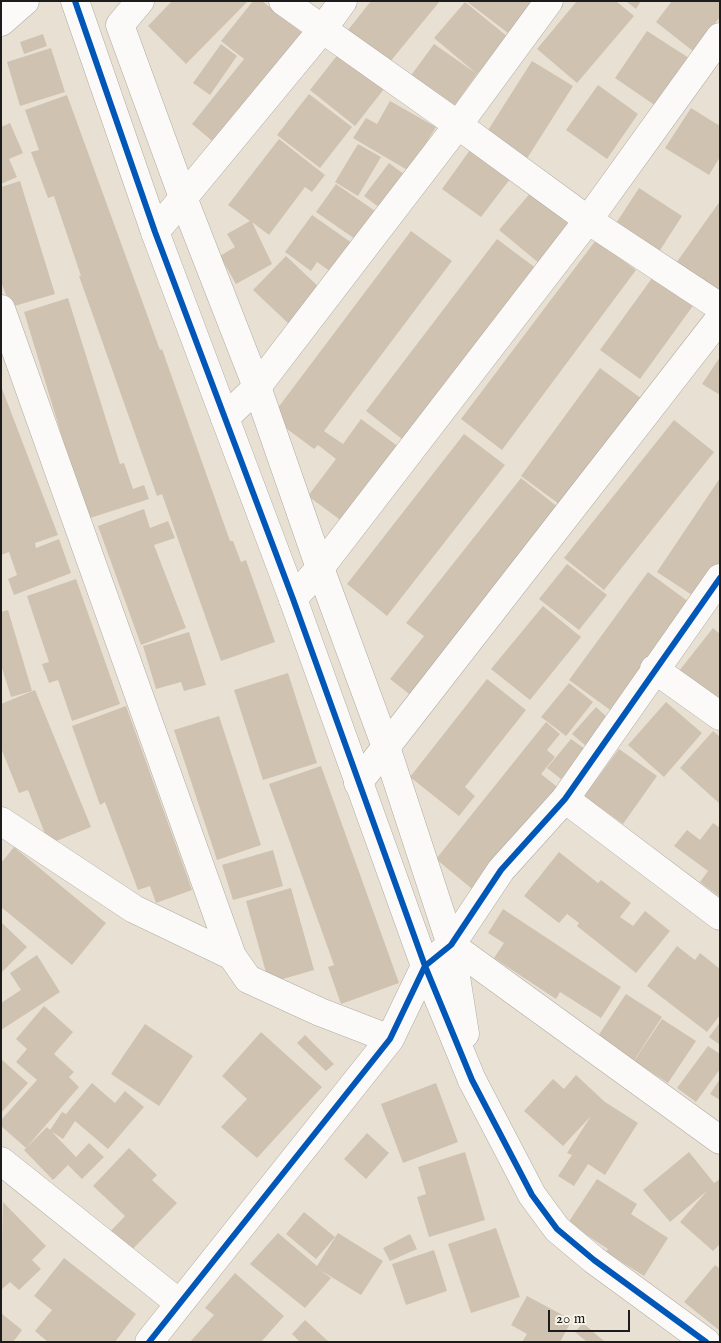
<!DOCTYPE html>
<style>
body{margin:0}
#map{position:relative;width:721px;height:1343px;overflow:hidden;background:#e8e1d3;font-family:"IM FELL English",serif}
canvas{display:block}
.frame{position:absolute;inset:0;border:2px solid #1c1c1c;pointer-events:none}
.scale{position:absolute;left:548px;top:1310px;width:82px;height:22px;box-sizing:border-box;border:2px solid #1c1c1c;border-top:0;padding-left:6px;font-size:15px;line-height:18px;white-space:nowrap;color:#1c1c1c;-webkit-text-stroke:4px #f7f3e8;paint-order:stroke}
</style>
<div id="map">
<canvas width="721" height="1343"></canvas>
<div class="frame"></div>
<div class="scale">20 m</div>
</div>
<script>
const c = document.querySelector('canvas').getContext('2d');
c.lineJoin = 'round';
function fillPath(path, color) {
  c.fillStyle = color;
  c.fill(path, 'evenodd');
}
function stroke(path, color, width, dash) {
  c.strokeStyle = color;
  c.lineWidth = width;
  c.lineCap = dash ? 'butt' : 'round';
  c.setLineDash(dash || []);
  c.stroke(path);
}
fillPath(new Path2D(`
 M172 1H248L186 64 148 26Z
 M253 1H262L305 35 217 145 192 124 244 59 221 41Z
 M371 1H440L385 68 344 35Z
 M466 1H532L508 33Z
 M577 1H616L634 16 577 83 537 49Z
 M626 1H641L636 9Z
 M672 1H720V17L693 51 656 22Z
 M465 2 508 37 477 74 434 38Z
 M647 31 689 58 656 106 615 78Z
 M43 34 47 46 24 54 20 42Z
 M221 44 237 56 210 95 193 83Z
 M434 44 477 74 447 116 404 85Z
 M51 48 65 92 20 106 7 62Z
 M339 53 384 89 355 126 310 90Z
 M532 61 573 86 526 160 485 135Z
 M598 85 638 114 607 159 566 130Z
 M309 94 352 127 320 168 277 135Z
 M67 95 160 350 162 349 230 541H233L241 562 246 560 275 642 221 661 162 494 157 496 79 276H81L54 196 48 198 31 152 39 150 25 110Z
 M390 101 436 127 409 171 353 138 366 118 377 124Z
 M691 108 720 126V157L709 175 665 148Z
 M10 123 23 153 9 159 17 177 1 184V127Z
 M279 139 325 175 312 192 305 187 269 235 252 222 272 264 236 284 220 256 235 247 227 234 250 221 228 205Z
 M358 144 381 157 358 196 335 182Z
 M470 150 510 179 481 217 442 189Z
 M389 163 405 175 380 208 364 196Z
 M20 181 55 294 11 307 1 282V187Z
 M336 184 378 213 358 241 316 212Z
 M639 188 682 216 655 258 611 231Z
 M532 191 573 224 540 264 499 230Z
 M720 201V292L674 266Z
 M312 215 352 243 331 272 317 262 311 271 285 252Z
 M411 231 452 261 324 431 343 444 361 419 403 450 347 525 308 496 336 459 318 445 314 449 271 417Z
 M497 239 537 269 407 443 366 411Z
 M596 240 636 270 502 450 461 419Z
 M286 256 322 290 289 324 253 290Z
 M655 274 695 303 640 379 600 350Z
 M68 298 120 464 124 463 133 489 144 485 149 499 87 519 24 312Z
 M720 357V395L702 384Z
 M600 368 642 399 563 507 521 476Z
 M1 386 58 535 35 543 36 548 59 539 71 573 14 595 8 579 17 575 9 552 1 555Z
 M674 420 714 452 604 590 564 558Z
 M464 434 505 465 387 616 347 584Z
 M521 478 563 511 417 700 390 679 424 636 406 623Z
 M720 478V566L698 599 657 572Z
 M144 509 150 528 168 521 175 538 154 545 186 628 141 645 98 526Z
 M567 564 607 595 579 630 539 599Z
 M648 572 693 605 613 712 569 680Z
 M76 579 120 704 72 721 58 680 49 683 42 664 49 662 27 596Z
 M543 606 581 637 530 700 491 669Z
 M8 610 32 691 11 697 1 665V612Z
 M713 628 720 634V702L679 671Z
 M189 632 206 685 184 691 181 682 156 689 143 646Z
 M288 673 317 763 263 780 234 690Z
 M487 679 526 710 465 787 475 796 459 816 410 777Z
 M569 683 593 702 566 736 541 717Z
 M35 690 91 827 49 844 28 790 19 793 1 748V704Z
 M666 702 702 733 664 777 628 745Z
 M126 706 192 890 156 903 150 886 138 890 105 802 100 805 72 726Z
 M596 707 609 719 586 746 572 734Z
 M219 716 261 845 217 860 174 730Z
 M546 722 560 734 547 750 555 757 541 774 561 790 477 893 436 859Z
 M713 731 720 737V804L680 768Z
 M571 739 585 749 561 779 547 768Z
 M619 749 657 776 623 824 584 796Z
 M321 766 399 983 341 1004 328 967 334 965 269 784Z
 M713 823 720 828V897L700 882 708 871 674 846 687 830 700 840Z
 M14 847 106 923 72 965 1 907V863Z
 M273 850 283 886 233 900 222 865Z
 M559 852 598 883 601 880 631 903 620 917 633 926 645 911 670 931 636 973 577 926 579 923 567 914 559 923 524 896Z
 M291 888 314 970 269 983 246 901Z
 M503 909 621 987 601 1018 560 992 556 999 494 958 504 943 488 933Z
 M1 922 27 947 1 973Z
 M677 946 695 960 700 953 720 969V1015L707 1032 647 986Z
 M37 955 60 992 1 1030V1003L21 990 10 973Z
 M626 994 662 1017 633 1062 596 1039Z
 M44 1006 73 1032 54 1054 74 1072 69 1077 79 1087 26 1148 1 1126V1120L37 1080 16 1062 27 1049 16 1039Z
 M662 1019 696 1041 668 1083 634 1061Z
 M720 1022V1045L709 1037Z
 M145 1024 193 1056 159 1106 111 1074Z
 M261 1032 322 1087 257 1158 221 1127 247 1099 222 1076Z
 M305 1035 334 1064 326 1071 297 1043Z
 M708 1046 720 1054V1069L696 1102 677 1088Z
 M1 1059 28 1083 1 1113Z
 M576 1075 605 1102 638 1123 605 1175 588 1164 574 1186 558 1176 572 1155 567 1153 591 1116 563 1146 524 1111 553 1079 564 1089Z
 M720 1079V1100L710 1094Z
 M92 1083 115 1103 125 1091 144 1107 108 1149 75 1121 63 1139 52 1132 76 1157 89 1143 104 1157 82 1179 68 1165 53 1180 24 1150 47 1127 50 1130 62 1112 66 1114Z
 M436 1083 458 1142 403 1163 381 1104Z
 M367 1133 389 1153 366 1179 344 1159Z
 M129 1148 157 1175 152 1180 177 1203 127 1255 106 1236 125 1216 93 1186Z
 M465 1152 485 1220 429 1237 417 1197 426 1194 418 1167Z
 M689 1152 714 1183 720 1179V1244L713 1251 680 1222 707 1191 670 1222 643 1190Z
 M597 1179 637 1204 631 1214 668 1238 644 1276 606 1252 608 1249 568 1223Z
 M3 1202 46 1246 32 1260 41 1269 19 1290 10 1282 1 1290Z
 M304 1212 335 1237 316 1259 286 1234Z
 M496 1228 520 1297 471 1313 448 1244Z
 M278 1233 317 1266 338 1233 383 1261 361 1295 320 1270 331 1278 305 1308 250 1264Z
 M410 1234 417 1249 390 1261 383 1248Z
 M434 1250 447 1291 406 1305 392 1264Z
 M64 1258 136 1314 115 1342H48L35 1331 52 1310 34 1296Z
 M715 1265 720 1269V1331L684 1302Z
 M235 1273 284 1316 261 1342H190L214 1315 205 1308Z
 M527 1296 572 1320 560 1342H522L527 1334 511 1325Z
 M1 1313 22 1330 13 1342 1 1341Z
 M305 1320 329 1342H300L292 1334Z
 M583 1323 605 1342H587L575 1332Z`), '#cfc2b1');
const minor = new Path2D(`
 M283 1 458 125 588 220 720 307
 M1 22 25 1
 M155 232 322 30 343 1
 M1 309 232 956
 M225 418 257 387 458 125 549 1
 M293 599 320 568 588 220 720 37
 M654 669 720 716
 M358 783 720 318
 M565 799 720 916
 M1 821 134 909 232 956 248 979 320 1012 390 1039
 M451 945 720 1140
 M472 1080 532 1195 557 1229 594 1260 706 1342
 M1 1161 179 1303
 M149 1342 390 1039 425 966 451 945 501 870 565 799 720 578`);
const tertiary = new Path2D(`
 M75 1 155 232 293 599 425 966 472 1080
 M140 1 120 25 184 200 257 387 320 568 386 747 451 945 465 1034`);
stroke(minor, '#afaba2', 29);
stroke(tertiary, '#afaba2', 29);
stroke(minor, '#fcfaf8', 28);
stroke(tertiary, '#fcfaf8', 28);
stroke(new Path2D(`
 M75 1 155 232 293 599 425 966 472 1080 532 1195 557 1229 594 1260 706 1342
 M149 1342 390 1039 425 966 451 945 501 870 565 799 720 578`), '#0057b8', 6);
</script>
